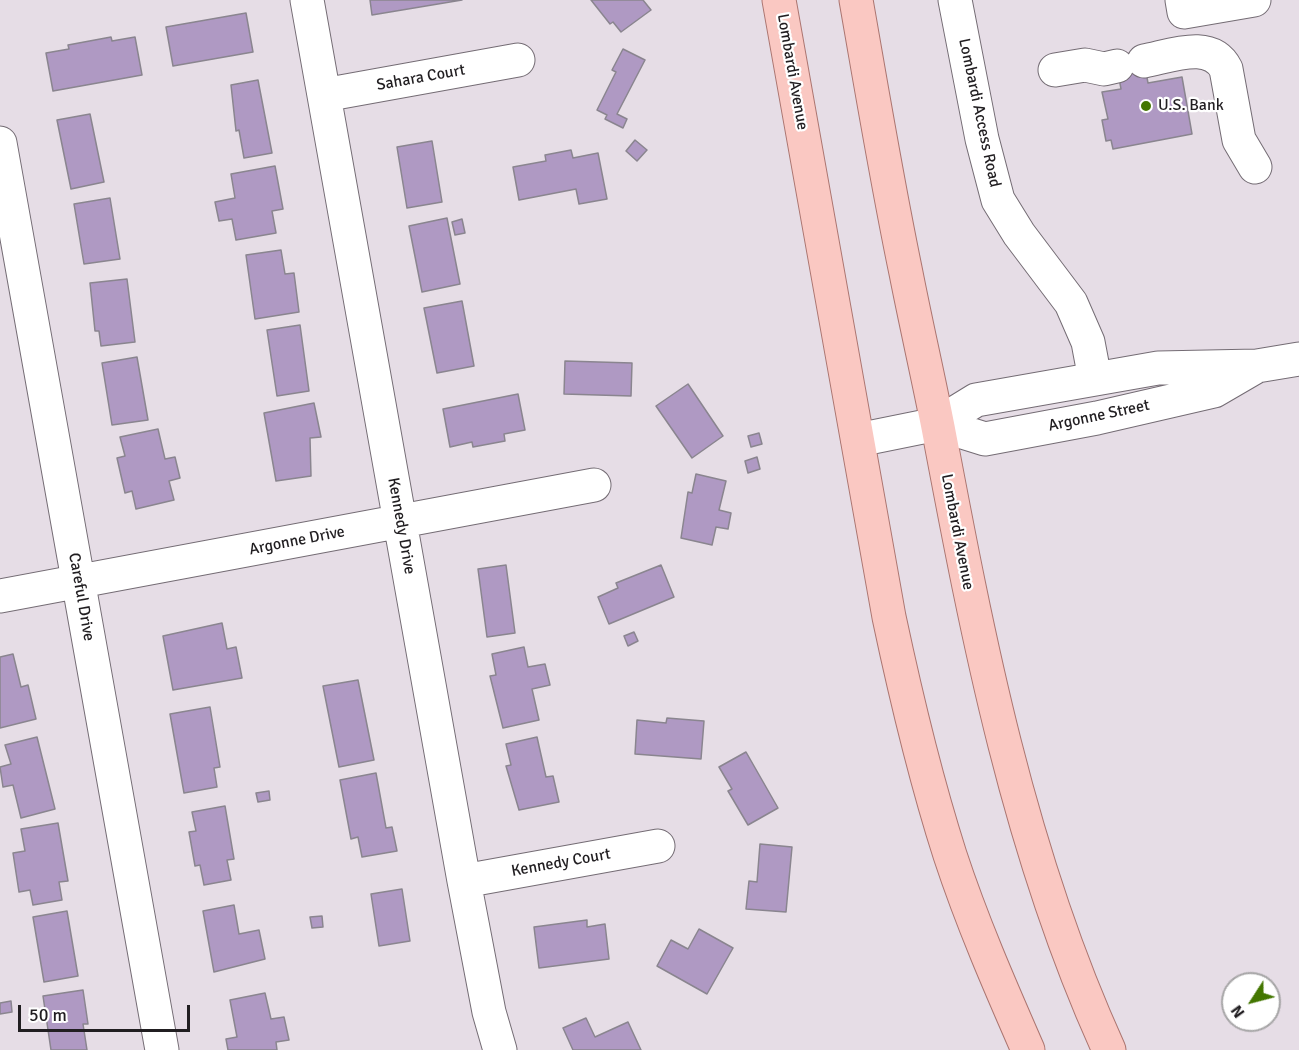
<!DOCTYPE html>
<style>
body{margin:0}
#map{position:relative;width:1299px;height:1050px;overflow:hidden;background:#e6dde6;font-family:Signika,sans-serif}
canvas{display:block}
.north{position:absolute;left:1221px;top:972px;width:60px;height:60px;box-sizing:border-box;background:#fff;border:2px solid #a6a5a6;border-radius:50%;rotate:234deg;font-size:16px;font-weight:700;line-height:24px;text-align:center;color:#211e21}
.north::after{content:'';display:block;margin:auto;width:21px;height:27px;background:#437600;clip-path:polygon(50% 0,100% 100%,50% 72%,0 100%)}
.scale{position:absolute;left:18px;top:1005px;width:172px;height:27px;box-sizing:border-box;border:3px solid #211e21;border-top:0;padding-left:8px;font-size:18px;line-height:21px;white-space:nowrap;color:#211e21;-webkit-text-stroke:4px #fff;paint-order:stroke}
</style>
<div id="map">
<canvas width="1299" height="1050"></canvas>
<div class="north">N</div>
<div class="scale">50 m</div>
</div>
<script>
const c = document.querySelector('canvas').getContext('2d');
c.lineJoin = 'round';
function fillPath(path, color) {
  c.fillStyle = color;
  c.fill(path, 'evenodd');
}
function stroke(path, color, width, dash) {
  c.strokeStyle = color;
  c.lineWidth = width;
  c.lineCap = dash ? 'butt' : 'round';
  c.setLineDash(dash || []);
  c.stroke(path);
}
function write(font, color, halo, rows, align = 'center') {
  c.font = font + ' Signika,sans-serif';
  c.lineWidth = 4.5;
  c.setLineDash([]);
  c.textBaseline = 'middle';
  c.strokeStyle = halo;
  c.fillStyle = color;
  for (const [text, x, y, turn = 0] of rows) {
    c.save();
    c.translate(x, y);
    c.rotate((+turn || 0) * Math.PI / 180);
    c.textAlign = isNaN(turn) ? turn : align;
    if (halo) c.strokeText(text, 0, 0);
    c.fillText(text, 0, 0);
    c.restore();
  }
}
const building = new Path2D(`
 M370 0H462L372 15Z
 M591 0H643L651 10 621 32 613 22 610 24Z
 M246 13 253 52 173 66 166 27Z
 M111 37 112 41 135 37 142 75 53 91 46 53 69 49 68 45Z
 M623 49 645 60 617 114 627 119 623 128 605 119 607 115 597 110 616 72 612 70Z
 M1142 51 1148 83 1182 77 1192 134 1113 149 1111 140 1106 141 1102 120 1108 119 1102 92 1121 89 1115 56Z
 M258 80 272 153 244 158 239 130 236 131 231 85Z
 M90 114 104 182 71 189 57 120Z
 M635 140 647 150 637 161 626 151Z
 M432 141 442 202 407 208 397 147Z
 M571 150 573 158 598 153 607 199 579 204 576 189 519 200 513 167 546 161 545 155Z
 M275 166 283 209 272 211 276 233 236 240 232 219 219 221 215 202 235 198 231 174Z
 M110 198 120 259 84 264 74 204Z
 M447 218 460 284 422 292 409 226Z
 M462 219 465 233 455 235 452 222Z
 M281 250 285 274 294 273 299 312 255 319 246 255Z
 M127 279 135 342 101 346 99 331H95L90 283Z
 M462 301 474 366 437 373 424 308Z
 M300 325 309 391 277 396 267 330Z
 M137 357 148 420 112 425 102 363Z
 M565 361 632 363 631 396 564 394Z
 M688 384 723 436 692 458 656 406Z
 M518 394 525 430 504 434 505 441 473 447 472 442 450 447 443 409Z
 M314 403 321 437 310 438 311 476 276 481 264 413Z
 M158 429 165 459 175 457 180 478 169 481 174 500 136 509 132 491 125 493 117 458 125 456 120 437Z
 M759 433 762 444 751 447 748 436Z
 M757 457 760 469 748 473 745 461Z
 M696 474 726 481 719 510 731 513 728 529 716 527 712 545 681 538 688 492 692 493Z
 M506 565 515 633 487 637 478 569Z
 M661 565 674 597 609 624 598 597 618 588 616 583Z
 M222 623 227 649 236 647 242 678 173 690 163 636Z
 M634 632 638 641 628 646 624 636Z
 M524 647 528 667 545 664 550 685 532 689 539 720 503 728 490 676 496 675 492 654Z
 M13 654 21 687 28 685 36 719 0 728V657Z
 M358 680 374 760 339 767 323 686Z
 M210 707 220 767 214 768 217 787 184 793 170 714Z
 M667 718 704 721 701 759 635 754 637 720 666 723Z
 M37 737 55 809 21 818 13 785 3 787 0 767 11 764 5 745Z
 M537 737 546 777 553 776 559 802 519 810 506 766 511 765 506 744Z
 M746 752 778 808 748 825 728 791 732 789 719 767Z
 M376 773 386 828 392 827 397 851 362 857 358 837 351 839 340 780Z
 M269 791 270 800 258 802 256 793Z
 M225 806 234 859 227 860 231 880 204 885 200 865 195 866 189 832 196 831 192 812Z
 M58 823 68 881 59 882 62 900 33 905 30 890 19 892 13 853 25 851 21 829Z
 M760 844 792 847 786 912 746 909 749 881 757 882Z
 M402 889 410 941 379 946 371 894Z
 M234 905 239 934 259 930 265 959 214 972 203 911Z
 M67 911 78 976 44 982 33 917Z
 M322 916 323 927 312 928 310 917Z
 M587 920V927L605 924 609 959 539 968 534 927Z
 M699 929 733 948 707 994 657 966 671 940 688 949Z
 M83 990 88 1024H83L87 1050H51L43 996Z
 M265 993 271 1019 284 1017 289 1040 276 1042 277 1050H228L226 1039 237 1037 230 1000Z
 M11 1001 12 1012 0 1014V1003Z
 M586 1018 595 1037 628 1022 641 1050H573L563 1028Z`);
fillPath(building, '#af99c3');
stroke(building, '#8a858f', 1.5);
const minor = new Path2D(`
 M307 0 464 881 489 1012 500 1050
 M955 0 982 139 998 200 1019 234 1071 303 1088 342 1095 379
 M1182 0 1184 12 1254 0
 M1144 61C1171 56 1211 39 1226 69L1239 140 1255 167
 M1055 70 1085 65 1104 69 1117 66
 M324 95 518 60
 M0 143 162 1050
 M937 424 985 439 1097 418 1214 391 1257 366
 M858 440 937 424 976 400 1158 368 1257 366 1299 359
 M0 596 594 485
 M464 881 658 846`);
const major = new Path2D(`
 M779 0 889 617C906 697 925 777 950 855 972 922 1000 986 1028 1050
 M856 0C872 91 887 182 906 273 916 324 928 376 938 427 978 639 1019 853 1109 1050`);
stroke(minor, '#746c74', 35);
stroke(major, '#ab7570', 35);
stroke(minor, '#fff', 33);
stroke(major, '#fac8c2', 33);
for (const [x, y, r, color] of [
 [1146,106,6,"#437600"]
]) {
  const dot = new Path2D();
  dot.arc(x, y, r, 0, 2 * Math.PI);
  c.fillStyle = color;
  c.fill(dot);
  stroke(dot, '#fff', 2);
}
write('16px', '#211e21', '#fff', [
 ["Lombardi Avenue",792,72,80],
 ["Sahara Court",421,78,-10],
 ["Lombardi Access Road",979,113,78],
 ["Argonne Street",1099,416,-12],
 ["Kennedy Drive",401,526,80],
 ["Lombardi Avenue",957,532,79],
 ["Argonne Drive",297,541,-11],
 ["Careful Drive",81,597,80],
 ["Kennedy Court",561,863,-10]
]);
write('16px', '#211e21', '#fff', [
 ["U.S. Bank",1158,106]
], 'left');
</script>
